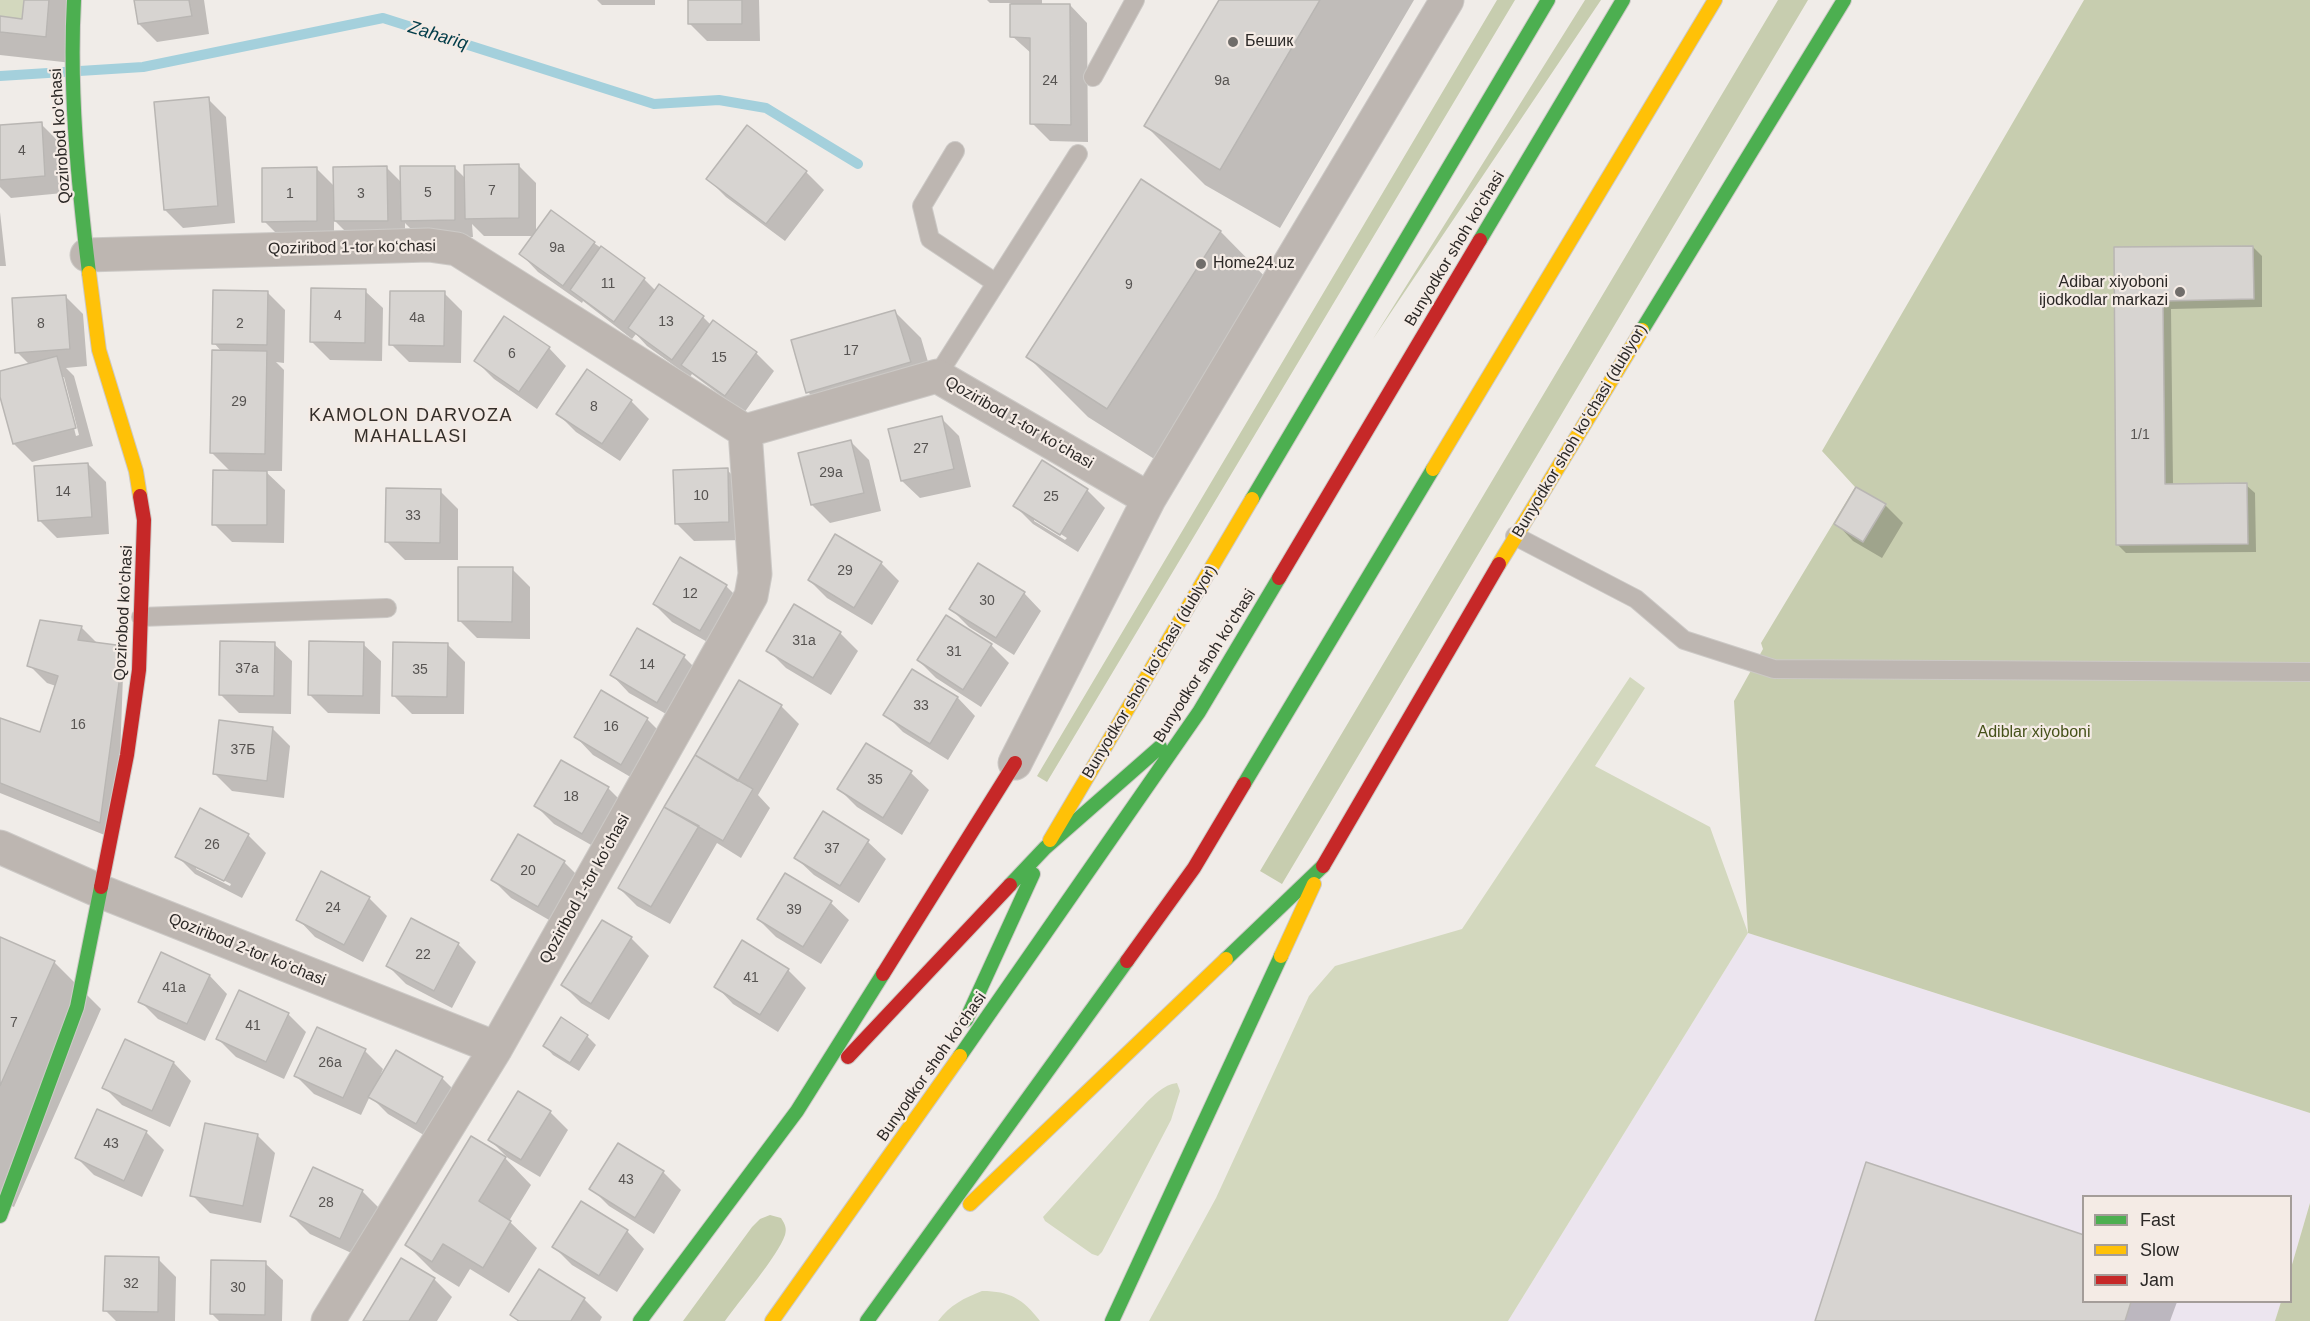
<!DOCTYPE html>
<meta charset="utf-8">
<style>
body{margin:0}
#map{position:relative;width:2310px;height:1321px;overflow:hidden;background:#f0ece8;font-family:Helvetica,sans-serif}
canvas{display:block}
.legend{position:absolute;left:2082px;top:1195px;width:210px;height:108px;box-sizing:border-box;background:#f4ebe5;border:2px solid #a49d99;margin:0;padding:8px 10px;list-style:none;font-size:18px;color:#2b2826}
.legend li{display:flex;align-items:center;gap:12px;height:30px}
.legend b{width:30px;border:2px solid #a49d99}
</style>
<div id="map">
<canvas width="2310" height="1321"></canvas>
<ul class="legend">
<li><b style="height:8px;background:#4caf50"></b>Fast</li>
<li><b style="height:8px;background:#ffc107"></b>Slow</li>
<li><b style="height:8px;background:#c62828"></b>Jam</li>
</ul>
</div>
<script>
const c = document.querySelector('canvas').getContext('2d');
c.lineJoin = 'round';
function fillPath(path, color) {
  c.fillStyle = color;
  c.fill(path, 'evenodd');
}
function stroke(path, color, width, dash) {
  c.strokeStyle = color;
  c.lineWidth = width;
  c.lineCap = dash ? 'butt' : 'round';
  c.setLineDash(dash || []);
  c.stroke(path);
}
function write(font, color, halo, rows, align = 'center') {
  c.font = font + ' Helvetica,sans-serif';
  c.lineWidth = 4.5;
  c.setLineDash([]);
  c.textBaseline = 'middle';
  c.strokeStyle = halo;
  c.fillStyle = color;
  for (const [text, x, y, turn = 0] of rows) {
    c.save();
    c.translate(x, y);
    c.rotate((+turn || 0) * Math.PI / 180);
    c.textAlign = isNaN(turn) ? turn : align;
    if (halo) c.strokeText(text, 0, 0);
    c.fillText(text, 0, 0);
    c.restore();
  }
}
fillPath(new Path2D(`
 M1748 933 2310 1113V1203L2291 1268 2290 1196H2084V1302H2281L2275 1321H1508Z`), '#ece5ef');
fillPath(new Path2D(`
 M0 0H49L46 37 0 32Z
 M1630 677 1645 688 1595 766 1710 827 1748 933 1508 1321H1149L1216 1198 1309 996 1335 966 1462 929Z
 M1177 1083 1180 1091 1171 1120 1102 1252 1098 1256 1092 1254 1045 1221 1043 1217 1145 1104C1154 1095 1163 1085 1177 1083Z
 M982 1291C1010 1291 1023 1299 1040 1321H938C950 1305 964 1298 982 1291Z`), '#d3d8be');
fillPath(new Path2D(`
 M1497 0H1515L1047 782 1037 776Z
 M1585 0H1601L1373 339Z
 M1778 0H1808L1282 884 1260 871Z
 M2084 0H2310V1113L1748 933 1734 701 1763 649 1761 643 1855 487 1822 451Z
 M2310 1203V1321H2275L2281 1302H2290L2291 1268Z
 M770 1215 781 1218C785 1224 787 1228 785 1235 778 1256 739 1301 725 1321H683L752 1227 760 1219Z`), '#c7cdaf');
fillPath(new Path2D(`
 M26 0H77L72 63 0 55V18L24 21Z
 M136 0H204L209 34 157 42 139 24Z
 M597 0H655V5H602Z
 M689 0H759L760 41H707L689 23Z
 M987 0H1042V6L1070 5 1087 23 1088 142 1050 141 1032 123V54L1012 36 1011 3H990Z
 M1220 0H1414L1280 228 1205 185 1146 126Z
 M208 99 226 117 235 223 183 228 165 210Z
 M41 124 59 142 63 193 11 198 0 187V127Z
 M747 127 806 172 824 190 785 241 726 197 708 179Z
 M518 165 536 183V232L594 243 644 279 656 291 703 317 711 325 756 353 774 371 744 413 692 374 690 377 647 346 636 334 632 339 583 301 582 303 538 272 521 254 534 236H484L472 224 473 237 420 238 405 223V238L353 239 334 220V239H282L264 221 316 168 335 187 387 168 402 183 454 167 466 179Z
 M1141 181 1221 232 1280 292 1167 467 1088 417 1028 357Z
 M0 212 6 266H0Z
 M2253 247 2262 256V307L2171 309 2173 485H2246L2255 493 2256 552 2126 553 2117 544 2115 248Z
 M365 291 383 308 382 361 330 360 312 342Z
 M267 292 285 310 284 363 276 362 284 370 282 471H265L285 490 284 543 232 542 214 524 231 472 212 453 222 352 214 343Z
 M444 293 462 311 461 363 409 362 391 344Z
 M65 296 83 314 87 366 66 368 74 376 93 446 32 462 14 444 0 391V372L30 365 17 352ZM61 377H64L79 435 76 436Z
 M895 312 921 338 936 389 834 419 808 392Z
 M549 348 566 366 537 409 494 379 476 361Z
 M631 401 649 419 620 461 576 432 558 414Z
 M941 418 959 436 971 487 920 498 902 481Z
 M851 442 869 460 881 511 830 523 812 505Z
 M88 464 106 482 109 534 57 538 39 520Z
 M727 470 745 487 746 540 694 541 676 523Z
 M1087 490 1105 508 1078 552 1033 524 1015 506ZM1034 517 1067 538 1065 540 1034 521Z
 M440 491 458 509V560H405L387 542Z
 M1885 505 1903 523 1882 558 1853 541 1836 523Z
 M881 563 899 581 872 625 827 598 809 580Z
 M512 569 530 587V639L477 638 459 620Z
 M726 586 744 604 718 648 672 622 654 604Z
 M1024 593 1041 611 1014 655 969 627 951 609Z
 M81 627 98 644 124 648 117 840 0 793V720L40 734 56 686 47 683 29 665Z
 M840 633 858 651 831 695 786 668 768 650Z
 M274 644 292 661 291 714 239 713 221 695Z
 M363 644 381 661 380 714 328 713 310 695Z
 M447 644 465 662 464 714H412L394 696Z
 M991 645 1009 663 981 707 936 678 918 660Z
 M684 657 701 674 675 719 629 693 612 675Z
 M912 671 958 698 975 716 948 760 903 732 885 714Z
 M781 706 799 724 758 795 770 808 741 858 717 843 670 924 637 906 619 888Z
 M647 719 665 737 639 782 593 755 576 737Z
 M272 728 290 746 284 798 232 791 214 773Z
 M866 745 911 773 929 790 902 835 857 807 839 789Z
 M608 788 626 806 600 850 554 824 536 806Z
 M824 813 868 842 886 859 859 903 814 875 796 858Z
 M248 835 266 853 242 898 195 874 177 856ZM196 866 231 884 230 886 196 869Z
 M564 862 582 880 556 924 511 898 493 880Z
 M369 898 387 916 363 962 315 937 298 919Z
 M831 903 849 920 821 964 776 937 758 919Z
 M412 920 458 944 476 962 452 1008 406 984 388 966Z
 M631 938 649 956 609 1020 581 1003 563 985Z
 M0 939 54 962 101 1009 14 1207 0 1201Z
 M162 954 210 976 227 994 205 1041 158 1019 140 1001Z
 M788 970 806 988 778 1032 733 1004 716 986Z
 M288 1014 306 1032 284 1079 236 1057 218 1039Z
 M562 1020 587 1036 596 1045 579 1071 553 1055 545 1046Z
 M365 1051 383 1069 380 1076 382 1077 442 1078 460 1096 434 1141 388 1114 370 1096 361 1115 314 1094 296 1076Z
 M174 1063 191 1081 170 1127 122 1105 104 1087Z
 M550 1112 568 1130 540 1177 508 1158 490 1140Z
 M146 1132 164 1150 142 1197 94 1175 76 1157Z
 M257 1135 275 1153 261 1223 210 1213 192 1195Z
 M505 1158 531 1185 509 1221 537 1248 509 1293 470 1269 459 1287 433 1271 407 1245Z
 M663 1172 681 1190 654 1234 609 1206 591 1188Z
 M362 1191 380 1209 358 1256 310 1234 292 1216Z
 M627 1231 644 1249 617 1292 572 1265 554 1247Z
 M158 1259 176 1277 175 1321H116L105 1310Z
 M265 1263 283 1280 282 1321H219L212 1314Z
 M434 1279 452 1297 437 1321H365Z
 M584 1299 602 1317 600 1321H518L512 1315Z
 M2084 1302H2177L2170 1321H1816Z`), '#0003');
stroke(new Path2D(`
 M0 76 143 67 383 18 654 104 719 100 766 108 858 164`), '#a4d0dc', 10);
const building = new Path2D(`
 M24 0H49L46 37 0 32V16L22 19Z
 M134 0H189L192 16 138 24Z
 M688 0H742V24H688Z
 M1219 0H1320L1220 170 1144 126Z
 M1010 4H1070L1071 125 1030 124V38L1010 37Z
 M209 97 218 206 164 210 154 102Z
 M42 122 45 176 0 180V125Z
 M747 125 807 171 766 224 706 179Z
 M519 164V218L465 219 464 165Z
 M387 166 388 221H334L333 167Z
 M400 166H455V220L401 221Z
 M317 167V221L262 222V168Z
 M1141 179 1221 231 1107 409 1026 357Z
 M551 210 595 242 563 286 519 254Z
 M601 246 645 278 614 322 570 290Z
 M2253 246 2254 299 2163 301 2165 484 2247 483 2248 544 2116 545 2114 247Z
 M659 284 704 316 672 360 628 328Z
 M311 288 366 289 365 343 310 342Z
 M213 290 268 291 267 345 212 344Z
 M390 291H445L444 346 389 345Z
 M66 295 70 349 15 353 12 298Z
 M895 310 911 362 806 393 791 340Z
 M504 316 550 347 519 392 474 361Z
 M713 320 757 352 725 396 681 365Z
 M212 350 267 351 265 454 210 453Z
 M57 356 76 428 13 444 0 397V371Z
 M587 369 632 400 602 444 556 414Z
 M942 416 954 469 901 481 888 429Z
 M851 440 864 493 811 505 798 453Z
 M1042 460 1088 489 1060 535 1013 506Z
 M88 463 92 517 38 521 34 466Z
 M728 468 729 522 675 524 673 470Z
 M213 470 267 471V525H212Z
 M1856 487 1886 504 1863 542 1834 524Z
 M386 488 441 489 440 543 385 542Z
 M835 534 882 562 854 608 808 580Z
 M680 557 727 585 700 631 653 604Z
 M978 563 1025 592 996 638 949 609Z
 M458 567H513L512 622 458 621Z
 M794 604 841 632 813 678 766 651Z
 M946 615 992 644 963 690 917 660Z
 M40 620 82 626 78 640 124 646 100 823 0 783V718L40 732 58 676 27 666Z
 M637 628 685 655 657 703 610 675Z
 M220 641 275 642 274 696 219 695Z
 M309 641 364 642 363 696 308 695Z
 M393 642 448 643 447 697 392 696Z
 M912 669 958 697 930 744 883 715Z
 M739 680 782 705 738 781 695 755Z
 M601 690 648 718 621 765 574 737Z
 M219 720 273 727 267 781 213 774Z
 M866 743 912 771 883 818 837 789Z
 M695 755 753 789 723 841 664 807Z
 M561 760 609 787 582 834 534 806Z
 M664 807 699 826 651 907 618 888Z
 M200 808 249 834 224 881 175 857Z
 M823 811 869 840 840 886 794 858Z
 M518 834 565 861 538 907 491 880Z
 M321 871 370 897 344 945 296 920Z
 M785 873 832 901 803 947 757 919Z
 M411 918 459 943 434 991 386 966Z
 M602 920 632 937 591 1004 561 985Z
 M0 937 55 961 0 1086Z
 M742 940 789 969 760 1015 714 987Z
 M161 952 210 975 187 1024 138 1002Z
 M239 990 289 1013 266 1062 216 1039Z
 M561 1017 588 1035 570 1063 543 1046Z
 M317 1027 366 1049 343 1098 294 1076Z
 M125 1039 174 1062 152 1111 102 1088Z
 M396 1050 443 1077 416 1124 368 1097Z
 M518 1091 551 1111 521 1160 488 1140Z
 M97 1109 147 1131 124 1181 75 1158Z
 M205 1123 258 1134 243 1206 190 1196Z
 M471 1136 506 1157 479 1201 511 1221 483 1268 443 1244 432 1262 405 1245Z
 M618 1143 664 1171 635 1218 589 1189Z
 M1866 1162 2084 1235V1302H2131L2125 1321H1815Z
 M313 1167 363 1190 340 1239 290 1216Z
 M581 1201 628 1230 599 1276 552 1247Z
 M105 1256 159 1257 158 1312 103 1311Z
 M401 1258 435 1278 409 1321H363Z
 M211 1260 266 1261 265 1315 210 1314Z
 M539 1269 585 1298 571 1321H519L510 1315Z`);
fillPath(building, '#d7d4d1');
stroke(building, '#b9b6b3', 1.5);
const lane = new Path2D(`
 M1093 77 1135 0
 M955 151 922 206 930 239 996 283
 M937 376 1078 154
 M1515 536 1636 599 1684 640 1774 669 2310 672
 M141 617 387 608`);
const street = new Path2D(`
 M87 255 429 245 457 249 745 431 937 376 1149 499
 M1015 763 1149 499 1447 0
 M0 847 102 892 496 1048
 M328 1321 496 1048 751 596 755 574 745 431`);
const fast = new Path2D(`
 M74 0C69 90 78 183 89 273
 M1480 240 1623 0
 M1642 330 1844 0
 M1252 499 1548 0
 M1244 784 1433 469
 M1010 885 1045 848 1160 747
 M1226 959 1323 866
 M966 1020 1033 874
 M960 1056 1199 712 1279 578
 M0 1216 77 1007 101 887
 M640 1321 797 1111 883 974
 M867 1321 1127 961
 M1112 1321 1281 956`);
const slow = new Path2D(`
 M89 273 99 350 136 471 140 496
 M1433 469 1715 0
 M1499 564 1642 330
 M1050 840 1252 499
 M1281 956 1314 884
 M970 1204 1226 959
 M772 1321 960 1056`);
const jam = new Path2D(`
 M1279 578 1480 240
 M1323 866 1499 564
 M101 887 127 755 139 670 144 520 140 496
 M1127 961 1194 868 1244 784
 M883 974 1015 763
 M848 1057 1010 885`);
stroke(lane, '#ccc9c6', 20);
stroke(street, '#ccc9c6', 35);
stroke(fast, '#ccc9c6', 16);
stroke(slow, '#ccc9c6', 16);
stroke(jam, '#ccc9c6', 16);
stroke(lane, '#bdb6b1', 18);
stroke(street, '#bdb6b1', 33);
stroke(fast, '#4caf50', 14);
stroke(slow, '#ffc107', 14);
stroke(jam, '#c62828', 14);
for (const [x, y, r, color] of [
 [1233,42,6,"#706d6a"],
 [1201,264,6,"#706d6a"],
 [2180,292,6,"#706d6a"]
]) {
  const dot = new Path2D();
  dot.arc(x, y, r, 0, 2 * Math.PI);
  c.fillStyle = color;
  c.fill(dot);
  stroke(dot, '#f4ebe5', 2);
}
write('14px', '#575452', null, [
 ["24",1050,81],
 ["9a",1222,81],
 ["4",22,151],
 ["7",492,191],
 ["5",428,193],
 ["1",290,194],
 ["3",361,194],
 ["9a",557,248],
 ["11",608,284],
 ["9",1129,285],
 ["4",338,316],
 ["4a",417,318],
 ["13",666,322],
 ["8",41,324],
 ["2",240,324],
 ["17",851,351],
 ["6",512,354],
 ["15",719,358],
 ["29",239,402],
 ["8",594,407],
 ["1/1",2140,435],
 ["27",921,449],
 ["29а",831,473],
 ["14",63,492],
 ["10",701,496],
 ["25",1051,497],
 ["33",413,516],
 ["29",845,571],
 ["12",690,594],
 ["30",987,601],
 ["31а",804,641],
 ["31",954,652],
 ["14",647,665],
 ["37а",247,669],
 ["35",420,670],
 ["33",921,706],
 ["16",78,725],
 ["16",611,727],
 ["37Б",243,750],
 ["35",875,780],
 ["18",571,797],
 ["26",212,845],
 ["37",832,849],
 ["20",528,871],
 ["24",333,908],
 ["39",794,910],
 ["22",423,955],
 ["41",751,978],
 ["41а",174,988],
 ["7",14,1023],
 ["41",253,1026],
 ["26а",330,1063],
 ["43",111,1144],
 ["43",626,1180],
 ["28",326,1203],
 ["32",131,1284],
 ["30",238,1288]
]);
write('16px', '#2b2826', '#f4ebe5', [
 ["Бешик",1245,42],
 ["Home24.uz",1213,264],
 ["Adibar xiyoboni",2168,283,"right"],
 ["ijodkodlar markazi",2168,301,"right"]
], 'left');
write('16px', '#2b2826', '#f4ebe5', [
 ["Qozirobod ko'chasi",61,136,-94],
 ["Qoziribod 1-tor ko‘chasi",352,248,-1],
 ["Bunyodkor shoh ko'chasi",1455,249,-59],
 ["Qoziribod 1-tor ko‘chasi",1019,423,30],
 ["Bunyodkor shoh koʻchasi (dublyor)",1580,431,-59],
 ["Qozirobod ko'chasi",124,613,-87],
 ["Bunyodkor shoh ko'chasi",1205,666,-58],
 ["Bunyodkor shoh koʻchasi (dublyor)",1150,672,-59],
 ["Qoziribod 1-tor ko‘chasi",585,889,-61],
 ["Qoziribod 2-tor ko‘chasi",247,950,22],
 ["Bunyodkor shoh ko'chasi",932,1067,-55]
]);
write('16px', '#455119', '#f4ebe5', [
 ["Adiblar xiyoboni",2034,733]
]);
write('italic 18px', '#003c49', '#f4ebe5', [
 ["Zahariq",438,36,17]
]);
c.letterSpacing = '1.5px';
write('18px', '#342e29', '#f4ebe5', [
 ["KAMOLON DARVOZA",411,416],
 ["MAHALLASI",411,437]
]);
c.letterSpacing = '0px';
</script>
